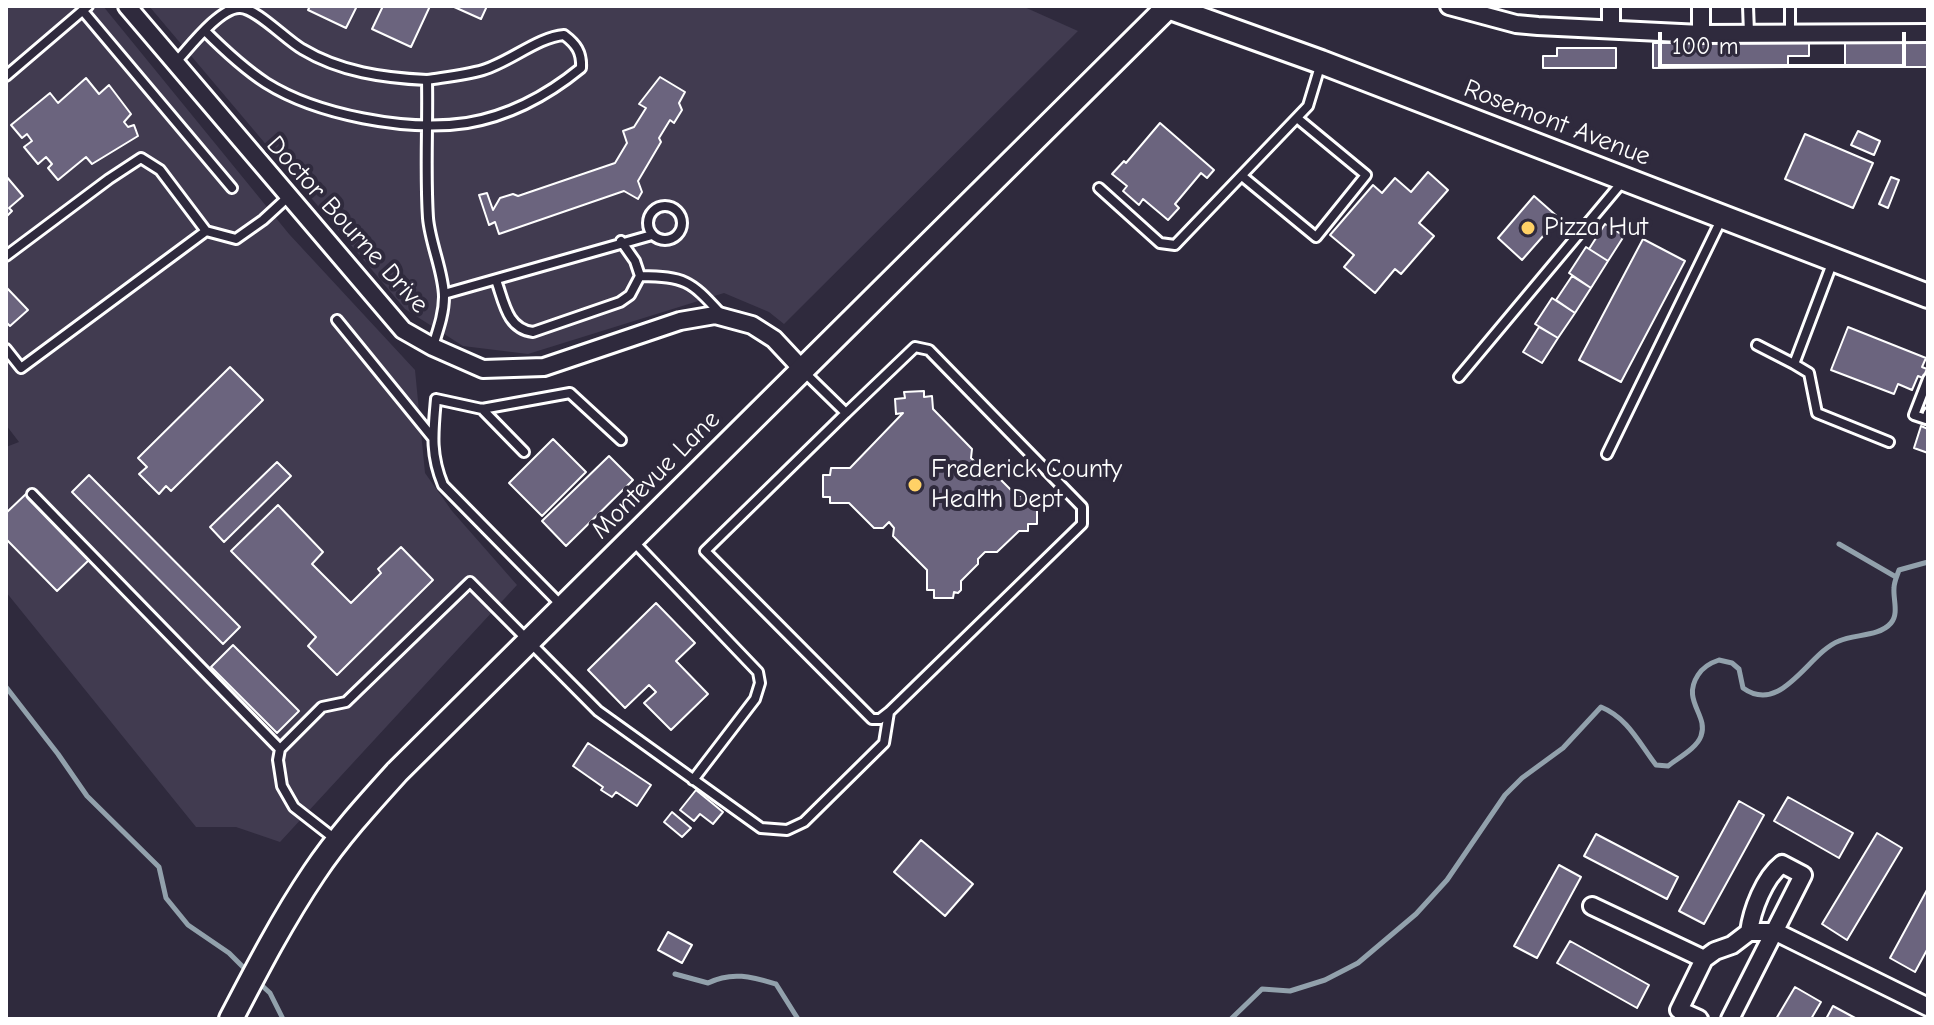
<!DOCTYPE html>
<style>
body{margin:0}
#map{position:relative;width:1934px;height:1025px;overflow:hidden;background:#2f2a3d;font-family:"Comic Neue",sans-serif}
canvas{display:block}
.frame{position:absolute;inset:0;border:8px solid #fff;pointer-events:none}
.scale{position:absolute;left:1658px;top:32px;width:248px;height:36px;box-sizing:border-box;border:4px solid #fff;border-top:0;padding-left:10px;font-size:24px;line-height:28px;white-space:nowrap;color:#fff;-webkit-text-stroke:6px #2f2a3d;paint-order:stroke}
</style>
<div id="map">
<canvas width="1934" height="1025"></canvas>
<div class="frame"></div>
<div class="scale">100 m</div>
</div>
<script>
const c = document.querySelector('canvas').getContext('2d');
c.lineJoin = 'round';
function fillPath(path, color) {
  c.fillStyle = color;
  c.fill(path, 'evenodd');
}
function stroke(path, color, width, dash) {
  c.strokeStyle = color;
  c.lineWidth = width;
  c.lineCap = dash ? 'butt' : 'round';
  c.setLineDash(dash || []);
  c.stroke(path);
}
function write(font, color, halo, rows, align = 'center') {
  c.font = font + ' "Comic Neue",sans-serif';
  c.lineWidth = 8;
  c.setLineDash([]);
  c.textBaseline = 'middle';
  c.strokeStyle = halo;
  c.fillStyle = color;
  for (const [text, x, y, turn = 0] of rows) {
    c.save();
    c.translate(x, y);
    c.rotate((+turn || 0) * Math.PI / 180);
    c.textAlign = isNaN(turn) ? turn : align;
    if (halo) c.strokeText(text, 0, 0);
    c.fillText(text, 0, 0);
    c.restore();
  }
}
fillPath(new Path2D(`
 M6 6H103L289 234 415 370 425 473 452 511 517 585 280 842 236 827H196L6 592V447L19 442 6 425Z
 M149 6H1022L1078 31 784 324 769 312 724 293 528 354 463 346 405 309Z`), '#413b50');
stroke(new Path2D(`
 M1839 544 1896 577
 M6 687 58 754 87 796 159 867 166 898 188 925 229 953 250 974
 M675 974 708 983C732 971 752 977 776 984L798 1019
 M257 981 270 993 283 1019
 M1231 1019 1262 989 1290 991 1325 980 1358 963 1416 914 1447 880 1505 795 1522 778 1563 748 1601 707C1628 718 1639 743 1656 765L1668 766C1678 758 1697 748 1701 736 1709 715 1681 701 1698 675 1703 667 1710 663 1719 660L1732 663 1739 669 1743 688C1782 716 1808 653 1839 641 1854 634 1879 637 1891 623 1899 614 1893 599 1894 588 1894 582 1897 576 1899 570L1928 562`), '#92a1ac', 5);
const building = new Path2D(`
 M310 6H352L356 8 346 28 308 10Z
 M383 6H430L411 47 372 29Z
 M452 6H487L481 19Z
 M1845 41H1928V67H1845Z
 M1809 42V56H1788V67L1653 68V43Z
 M1557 48H1616V68H1543V56H1557Z
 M660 77 685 92 679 103 682 110 674 123 670 120 659 138 661 142 638 181 642 192 638 199 624 191 499 234 495 222 489 225 479 195 487 193 493 210 500 198 513 194 518 196 615 163 627 143 623 131 634 127 646 108 639 104Z
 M86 78 99 94 109 85 131 114 124 122 128 127 134 125 138 136 92 164 86 157 58 180 48 168 52 164 46 157 38 164 24 147 32 141 27 134 22 138 11 125 50 93 58 103Z
 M1160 123 1214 170 1207 178 1201 173 1175 204 1179 208 1168 220 1143 199 1139 205 1123 191 1127 186 1112 174 1124 161 1126 163Z
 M1858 131 1880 141 1874 155 1851 145Z
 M1805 134 1873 163 1853 208 1785 179Z
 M1428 172 1448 190 1419 223 1434 236 1401 274 1395 269 1375 293 1344 267 1354 255 1330 235 1373 185 1382 193 1395 178 1411 192Z
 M6 176 23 196 9 208 12 211 6 217Z
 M1891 177 1899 180 1888 208 1879 204Z
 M1534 196 1559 218 1522 260 1498 238Z
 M1605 224 1624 236 1608 261 1589 249Z
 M1643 239 1685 261 1621 382 1579 360Z
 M1586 247 1608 261 1591 288 1569 273Z
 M1572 276 1591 288 1575 313 1556 300Z
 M6 287 28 310 10 326 6 322Z
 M1552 298 1575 313 1558 338 1535 324Z
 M1539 327 1558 338 1542 363 1523 352Z
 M1848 327 1926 358 1922 367 1927 369 1923 378 1918 376 1912 390 1898 384 1894 394 1831 370Z
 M230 367 263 400 171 491 166 486 159 494 139 474 147 467 138 458Z
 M924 391V397L932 396 933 409 972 449 971 458 982 469H990L1017 496H1028V500H1037V524H1028V531H1019L997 552H985L978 559V564L961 581V590L958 593 954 592 953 598H934V590H927V570L893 536 894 528 889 522 883 528H874L849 503H830V497H823V475H830L831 468H850L903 413 896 414 895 399 905 398 904 392Z
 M1921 426 1928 429V453L1914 448Z
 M553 439 586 472 542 516 509 483Z
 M609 456 633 480 566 546 542 521Z
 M277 462 291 476 224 542 210 527Z
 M89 475 240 627 223 644 72 492Z
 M27 493 91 558 57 591 6 539V513Z
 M278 505 323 552 312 564 351 603 381 573 378 569 401 547 433 580 337 675 308 646 316 637 231 551Z
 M656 603 695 643 676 661 708 694 671 730 644 703 656 692 649 685 625 708 588 670Z
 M233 645 299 711 277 733 211 667Z
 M588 743 651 785 637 806 616 792 612 797 601 790 603 787 573 766Z
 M696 790 723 812 713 824 700 814 694 821 680 810Z
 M1788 797 1853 833 1839 858 1774 821Z
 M1739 801 1764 815 1704 924 1679 911Z
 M672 812 691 828 682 837 664 822Z
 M1877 833 1902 848 1847 940 1822 924Z
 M1596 834 1678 877 1667 899 1584 856Z
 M921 840 973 884 945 916 894 872Z
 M1559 865 1581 877 1537 958 1514 946Z
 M1928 888V948L1915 972 1890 958Z
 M668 932 692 945 682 963 658 950Z
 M1570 941 1649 985 1637 1008 1557 963Z
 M1795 987 1821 1002 1811 1019H1776Z
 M1833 1006 1857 1019H1826Z`);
fillPath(building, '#6b647e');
stroke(building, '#fff', 2);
const lane = new Path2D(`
 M1748 6 1749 33
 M1790 6V34
 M83 11 232 188
 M205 31C224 50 243 68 266 83 317 115 407 132 467 123 509 116 548 95 581 68 582 52 576 44 564 35 538 37 510 62 483 70 466 75 446 77 427 80 428 125 425 172 428 218 430 243 444 273 444 297 444 314 438 330 433 346
 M175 63C189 48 220 7 240 8 256 8 286 40 302 49 340 72 384 78 427 80
 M6 76 88 6
 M1242 176 1316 237 1366 175 1297 118
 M1099 188 1160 243 1175 245 1308 106 1321 63
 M648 223a17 17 0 1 1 34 0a17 17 0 1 1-34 0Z
 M6 256 109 179 141 158 160 170 206 231 236 239 263 220 288 197
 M1833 261 1794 364 1809 373 1817 413 1889 442
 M640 276C685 277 690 280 720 313
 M496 280C504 302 507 329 533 332L620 302 630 295 640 276 635 261 621 241
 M444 294 652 235
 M337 320 433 438
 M1757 345 1794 364
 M6 349 21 368 206 231
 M1459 377 1623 181
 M1928 379 1914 415 1926 419 1928 413
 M482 409 524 452
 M846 413 705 551 872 719H880L889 712
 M1607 454 1722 218
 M32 494 280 749
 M632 540 758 672 760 683 755 699 693 780
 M562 606 443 485C430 454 433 432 436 399L482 409 570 393 621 440
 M335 839 294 807 282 786 278 760 280 749 322 707 346 702 470 582 598 711 761 828 787 830 804 822 884 743 889 712 1082 524V507L929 350 915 347 846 413 802 370`);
const street = new Path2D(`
 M127 6 403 330 433 347 483 369 544 367 680 321 715 315 752 325 774 339 802 369
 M1449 6 1516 24 1538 26 1701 34 1928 33
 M1611 6V29
 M1701 34V6
 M1592 906 1704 959
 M1749 932H1776L1928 1007
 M1699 1019 1679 1010 1704 959 1715 951 1732 945 1749 932C1752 910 1764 878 1782 864L1803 875 1730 1019`);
const secondary = new Path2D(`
 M1165 6 1321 62 1928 296
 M231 1019C257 969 283 919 314 873 338 837 368 804 397 772L1168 7`);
stroke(lane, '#fff', 14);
stroke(street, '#fff', 22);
stroke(secondary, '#fff', 28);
stroke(lane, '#2f2a3d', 8);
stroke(street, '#2f2a3d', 16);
stroke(secondary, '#2f2a3d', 22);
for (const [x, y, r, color] of [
 [1528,228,8,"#ffd166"],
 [915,485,8,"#ffd166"]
]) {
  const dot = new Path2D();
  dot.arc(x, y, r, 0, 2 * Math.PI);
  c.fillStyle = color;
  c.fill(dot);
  stroke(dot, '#2f2a3d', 3);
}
write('26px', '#fff', '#2f2a3d', [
 ["Rosemont Avenue",1557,123,21],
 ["Doctor Bourne Drive",347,225,48],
 ["Montevue Lane",656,475,-45]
]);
write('26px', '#fff', '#2f2a3d', [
 ["Pizza Hut",1544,228],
 ["Frederick County",931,470],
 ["Health Dept",931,500]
], 'left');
</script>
